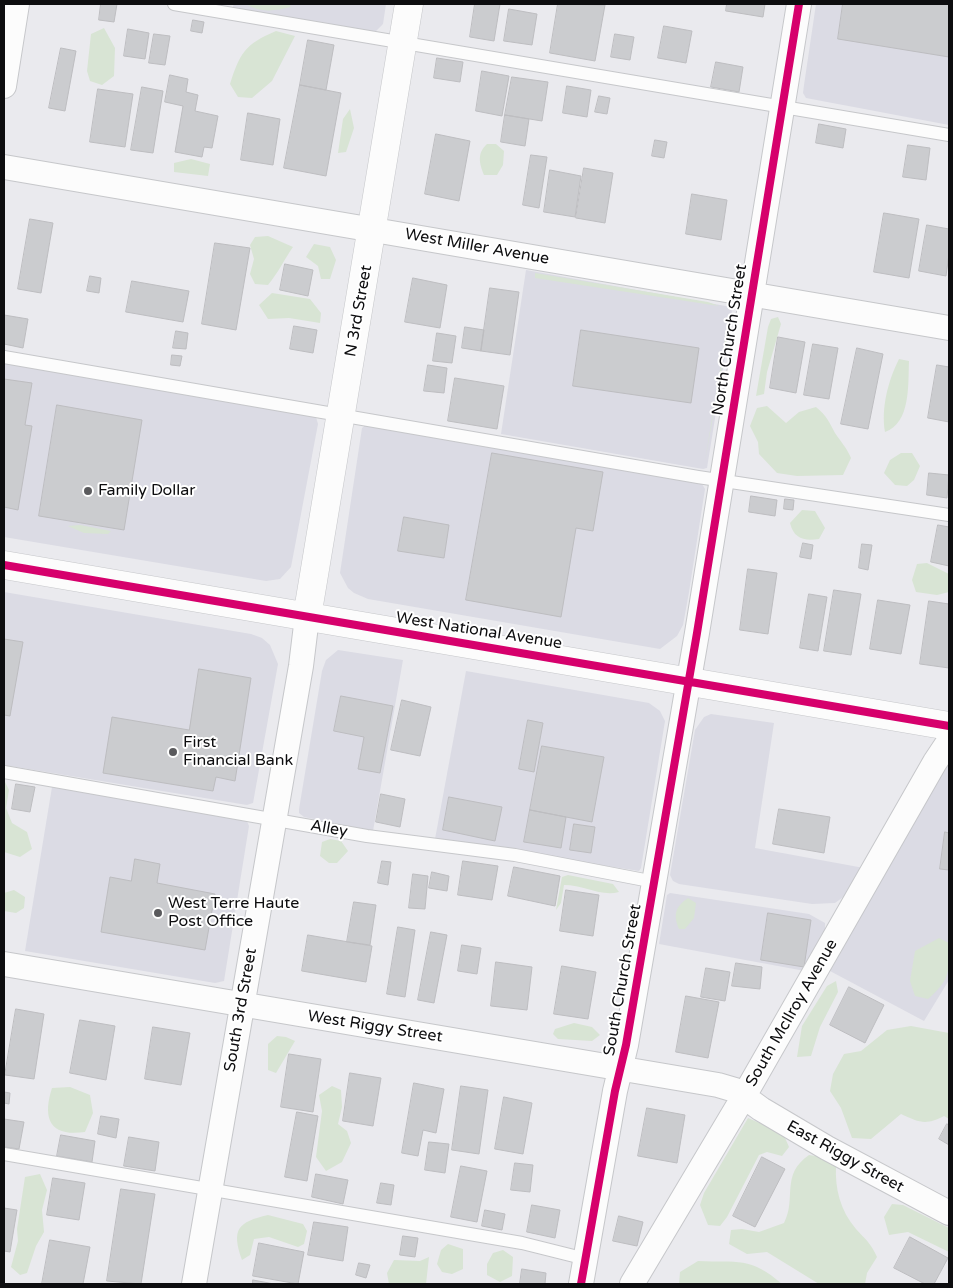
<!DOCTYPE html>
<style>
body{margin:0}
#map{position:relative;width:953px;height:1288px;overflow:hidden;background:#eaeaee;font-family:"Varela Round",sans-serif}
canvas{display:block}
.frame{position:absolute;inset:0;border:5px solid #0d0d0f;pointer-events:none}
</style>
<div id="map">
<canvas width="953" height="1288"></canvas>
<div class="frame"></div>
</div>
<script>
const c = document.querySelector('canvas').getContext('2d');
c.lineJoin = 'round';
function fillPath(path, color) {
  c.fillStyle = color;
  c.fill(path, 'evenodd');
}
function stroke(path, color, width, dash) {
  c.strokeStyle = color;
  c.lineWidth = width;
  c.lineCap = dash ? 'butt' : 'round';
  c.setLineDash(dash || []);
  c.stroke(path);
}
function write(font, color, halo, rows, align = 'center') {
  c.font = font + ' "Varela Round",sans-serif';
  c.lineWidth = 4;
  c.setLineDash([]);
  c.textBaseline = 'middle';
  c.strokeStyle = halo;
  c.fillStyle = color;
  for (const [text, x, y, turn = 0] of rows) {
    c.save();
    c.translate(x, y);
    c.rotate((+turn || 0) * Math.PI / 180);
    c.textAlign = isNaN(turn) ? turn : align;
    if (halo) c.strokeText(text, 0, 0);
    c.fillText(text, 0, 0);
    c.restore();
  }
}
fillPath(new Path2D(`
 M234 4H386L383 24 374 33 232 9Z
 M816 4H949V125L806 98 803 93 804 85Z
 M526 270 731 307 732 313 707 468 703 469 501 434Z
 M4 363 316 417 318 424 291 567 280 579 266 581 4 537Z
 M367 424 702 484 705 489 689 592 683 625 677 636 660 649 368 599 354 593 348 588 340 573 362 428Z
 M4 592 251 634 262 638 270 645 278 664 253 803 247 805 4 765Z
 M338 650 403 660 373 831 304 817 299 813V809L322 671 326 660Z
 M466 671 649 703 660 711 665 721 641 868 639 871 435 839Z
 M711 714 774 723 755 848 864 868 846 895 835 903 812 904 679 884 673 881 670 875 695 730 704 717Z
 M949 764V980L924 1021 830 971 943 769Z
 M52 787 247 821 249 826 224 981 215 983 25 951Z
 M670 893 809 914 825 923V935L805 971 659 944 667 895Z`), '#dbdbe4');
fillPath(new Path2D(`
 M246 4H289L291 7C275 11 260 13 246 4Z
 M104 28 115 48 114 76 102 85 90 81 87 71 91 34Z
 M276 31 295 36 272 81 252 98 238 97 230 84C240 53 245 44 276 31Z
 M350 109 354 128 346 152 338 153 343 119Z
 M487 144H496L504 151 503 165 497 175H484C479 163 477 153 487 144Z
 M191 159 210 164 208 176 174 172V163Z
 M268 236 293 247C284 260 278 273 268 285L255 284 250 274 254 259 250 245 255 237Z
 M314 244 330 247 336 260 330 279H321L318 266 306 257Z
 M535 273 708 302 719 306 535 278Z
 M272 293 310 299 321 313 320 323 289 318 268 319 259 305Z
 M778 317 781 324 767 372 764 394 756 396 768 327 771 319Z
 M728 321 730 322 705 461Z
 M899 359 909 361C908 384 911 423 885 432 881 408 888 381 899 359Z
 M767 406 786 423 799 412 816 407C827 416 829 422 835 433 841 442 847 448 851 458L843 475 797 476 777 473 759 454 758 442 750 426 757 408Z
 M901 453H912L920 466 914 480 907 486 895 485 884 473 890 460Z
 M802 510 815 511 825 528 819 539C804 541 794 539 790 523Z
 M80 525 111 531 108 534 84 533 68 526Z
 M927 563 949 574V592L937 595 916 592 912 580 917 564Z
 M5 782 9 790 6 808 12 823 27 832 32 849 20 857 4 852Z
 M330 839 341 841 348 851 337 863H329L320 856 322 842Z
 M568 875 613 884 619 892C601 897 584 885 564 885L561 903 556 910 562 877Z
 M14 890 25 897 24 908 16 913 4 911V893Z
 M688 898 696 903 694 918 685 929H679C673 915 675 907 688 898Z
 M939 938 949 943C949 971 951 979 928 999L915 996 910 981 915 951Z
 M836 981 838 992 820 1027 811 1056 797 1057 802 1026 827 986Z
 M574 1023 592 1027 600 1035 592 1041 558 1039 553 1034 555 1029Z
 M911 1026 949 1033V1119L944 1116C925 1126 919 1122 901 1114L871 1139 852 1138 841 1108 830 1091 833 1074 844 1054 861 1051 887 1030Z
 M277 1036 286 1037 295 1041 276 1073 268 1070V1044Z
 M332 1086 341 1090 342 1107 338 1124 347 1131 351 1143 342 1162 326 1171 316 1157 322 1111 319 1095Z
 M70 1087 90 1095 93 1113 85 1132C50 1137 42 1119 52 1088Z
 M748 1118 783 1133 789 1147 782 1156 767 1152 759 1155 727 1217 720 1226 708 1225 700 1205 704 1193Z
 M809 1155 822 1157 836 1166C835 1189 840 1210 856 1229 865 1239 871 1243 877 1257L867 1273 865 1284H819L767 1252 747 1254 729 1244 731 1230 742 1229 759 1232 784 1223C797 1198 780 1175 809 1155Z
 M40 1174 47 1190 42 1210 44 1232 36 1246 27 1273 20 1275 11 1267 18 1241 17 1229 25 1177Z
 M892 1204 903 1205 949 1228V1252L908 1232 889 1235 884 1217Z
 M268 1215 303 1224 307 1231 304 1244 298 1247 269 1237 254 1239 250 1255 242 1260C231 1229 238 1222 268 1215Z
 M448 1244 463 1249V1269L452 1274 442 1272 437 1264 441 1250Z
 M503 1250 513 1257 512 1276 500 1282 487 1275V1264L493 1253Z
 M429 1257 426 1284H389L387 1273 394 1260 420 1261Z
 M698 1261C738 1263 750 1256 782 1284H679L680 1272Z`), '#d8e4d4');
const building = new Path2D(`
 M101 4H117L114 22 99 20Z
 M475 4H500L494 41 470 37Z
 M558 4 605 5 595 61 550 53Z
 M727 4H765L763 17 726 11Z
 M843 4H949V57L838 39Z
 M509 9 537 14 532 45 504 41Z
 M193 20 204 22 202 33 191 31Z
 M664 26 692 31 686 63 658 58Z
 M128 29 149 33 145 59 124 56Z
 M154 34 170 36 165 65 149 63Z
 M615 34 634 37 630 60 611 57Z
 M308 40 334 45 326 90 300 85Z
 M61 48 76 51 65 111 49 108Z
 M437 58 463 62 460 82 434 78Z
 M716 62 743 67 739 92 711 87Z
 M482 71 509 76 502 116 476 111Z
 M170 75 188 79 186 92 198 95 195 111 218 116 212 148 204 147 202 157 175 152 183 106 165 102Z
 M512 77 548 82 542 121 505 115Z
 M300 85 341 93 326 176 284 168Z
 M567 86 591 90 587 117 563 113Z
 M142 87 163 91 153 153 131 150Z
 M98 89 133 94 125 147 90 142Z
 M599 96 610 98 607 114 595 112Z
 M248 113 280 119 273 165 241 160Z
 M505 115 529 119 525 146 501 142Z
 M819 124 846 129 843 148 816 143Z
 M436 134 470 141 459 201 425 194Z
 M655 140 667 142 664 158 652 156Z
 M908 145 930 148 926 180 903 177Z
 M531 155 547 157 539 208 523 205Z
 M584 168 613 173 605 223 576 218Z
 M550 170 581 176 575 217 544 212Z
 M692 194 727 200 721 240 686 234Z
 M884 213 919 219 909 278 874 272Z
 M30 219 53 223 41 293 18 289Z
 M927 225 949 229V254L946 276 919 271Z
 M215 243 250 248 236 330 202 324Z
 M285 264 313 270 308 296 280 290Z
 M90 276 101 278 99 293 87 291Z
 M413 278 447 285 440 328 405 322Z
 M132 281 189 291 183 322 126 312Z
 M490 288 519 292 510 355 481 351Z
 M4 315 28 319 23 348 4 344Z
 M294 326 317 330 313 353 290 349Z
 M465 327 484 330 481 351 462 348Z
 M581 330 699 348 691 403 573 386Z
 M176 331 188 333 186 349 173 348Z
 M437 333 456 336 452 363 433 361Z
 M778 337 805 342 796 393 770 388Z
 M813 344 838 348 829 399 804 395Z
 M857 348 883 354 868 429 841 424Z
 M172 355 182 356 180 366 171 365Z
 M428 365 447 368 444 393 424 391Z
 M937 365 949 367V422L928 418Z
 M455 378 504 386 497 429 448 421Z
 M4 379 32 383 25 425 32 426 18 510 4 507Z
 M57 405 142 420 124 530 39 516Z
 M492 453 603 472 593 531 576 528 561 617 466 600Z
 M929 473 949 475 947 498 927 495Z
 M751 496 777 500 775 516 749 512Z
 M785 499 794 500 793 510 784 509Z
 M404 517 449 525 444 558 398 551Z
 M938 525 949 527V566L931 562Z
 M803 543 813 545 811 559 800 557Z
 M862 544 872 545 868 570 859 568Z
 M748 569 777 573 768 634 740 630Z
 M834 590 861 594 851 655 824 651Z
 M809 594 827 597 818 651 800 648Z
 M878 600 910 605 901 654 870 649Z
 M929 601 949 604V668L920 664Z
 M4 639 23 642 10 716 4 715Z
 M199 669 251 678 235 781 216 777 213 791 103 773 112 717 189 730Z
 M341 696 393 706 380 773 358 769 364 737 334 731Z
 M402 700 431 707 420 756 391 750Z
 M528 720 543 723 534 772 519 769Z
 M542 746 604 757 592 822 530 810Z
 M16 784 35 787 30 812 12 809Z
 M381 794 405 799 400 827 376 822Z
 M449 797 502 807 495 841 443 830Z
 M779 809 830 817 824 853 773 844Z
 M530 810 566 817 561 848 524 842Z
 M574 824 595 827 591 853 570 850Z
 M945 832 949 833V870L940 869Z
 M135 859 160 864 157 883 215 894 205 950 101 932 110 877 131 881Z
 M382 861 391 862 388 885 378 883Z
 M463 861 498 866 492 900 458 895Z
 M514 867 560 876 555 906 508 896Z
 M432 872 449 876 447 891 429 888Z
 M413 874 428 876 425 909 409 908Z
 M566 890 599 895 593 936 560 931Z
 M354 902 376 905 370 945 347 942Z
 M768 913 811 920 804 967 761 960Z
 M398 927 415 930 405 997 387 994Z
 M431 932 447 935 434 1003 418 1000Z
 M308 935 372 946 366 982 302 971Z
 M462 945 481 948 477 974 458 971Z
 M496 962 532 967 527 1010 491 1006Z
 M736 963 762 967 760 989 732 986Z
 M562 966 596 972 588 1019 554 1014Z
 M706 968 730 972 725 1001 701 997Z
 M849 987 884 1005 865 1043 830 1025Z
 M686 996 719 1002 708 1058 676 1052Z
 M16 1009 44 1014 34 1079 5 1075Z
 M80 1020 115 1026 106 1080 70 1073Z
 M153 1027 190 1033 181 1085 145 1079Z
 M289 1054 321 1059 313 1112 281 1107Z
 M350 1073 381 1078 373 1126 343 1121Z
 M414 1083 444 1089 436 1133 423 1130 418 1156 402 1153Z
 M461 1086 488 1090 479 1154 452 1150Z
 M4 1092 10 1093 9 1104 4 1103Z
 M504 1097 532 1103 523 1154 495 1149Z
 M647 1108 685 1115 677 1163 638 1156Z
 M297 1112 318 1116 307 1181 285 1177Z
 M101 1116 119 1119 116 1138 98 1134Z
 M4 1119 24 1122 19 1149 4 1147Z
 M947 1124 949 1125V1145L939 1139Z
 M61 1135 95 1141 92 1162 57 1156Z
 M129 1137 159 1142 155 1171 124 1166Z
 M429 1142 449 1144 445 1173 425 1170Z
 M762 1157 785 1169 755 1227 733 1216Z
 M515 1163 533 1165 530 1192 511 1190Z
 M461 1166 487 1171 477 1222 451 1217Z
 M316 1174 348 1180 343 1204 312 1197Z
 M53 1178 85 1183 79 1220 47 1215Z
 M381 1183 394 1185 391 1205 377 1203Z
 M121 1189 155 1194 141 1284 107 1281Z
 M532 1205 560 1210 555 1238 527 1232Z
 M4 1208 17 1210 10 1252 4 1251Z
 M485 1210 505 1214 502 1230 482 1226Z
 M619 1216 643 1222 637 1246 613 1241Z
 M314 1222 348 1227 343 1261 308 1255Z
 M403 1236 418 1238 415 1257 400 1255Z
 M910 1237 948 1258 934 1284H925L894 1268Z
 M50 1240 90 1247 83 1284H42Z
 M259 1243 304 1252 298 1284 253 1276Z
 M359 1263 370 1265 366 1278 356 1275Z
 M522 1269 546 1273 545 1284H520Z
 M253 1280 274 1284H253Z`);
fillPath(building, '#cbcccf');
stroke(building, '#bdbdc0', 1);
const lane = new Path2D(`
 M174 4 949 135
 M4 357 698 477 949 515
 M4 772 367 836 515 855 655 882
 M4 1154 522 1243 586 1259`);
const street = new Path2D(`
 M4 86 17 4
 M4 167 949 328
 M4 964 718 1085 735 1090 761 1109 827 1148 949 1213
 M194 1284 301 666 307 617
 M581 1284 615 1091 626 1045 697 633 799 4
 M632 1284 744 1096 935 762 949 741`);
const primary = new Path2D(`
 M4 565 949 726
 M307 617 409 4`);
stroke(lane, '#c6c7ca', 14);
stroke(street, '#c6c7ca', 26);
stroke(primary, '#c6c7ca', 29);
stroke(lane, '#fcfcfc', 12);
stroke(street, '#fcfcfc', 24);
stroke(primary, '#fcfcfc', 28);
stroke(new Path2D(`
 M4 565 949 726
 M581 1284 615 1091 626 1045 697 633 799 4`), '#d6006c', 8);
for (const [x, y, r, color] of [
 [88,491,5,"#5a5a5d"],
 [173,752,5,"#5a5a5d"],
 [158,913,5,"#5a5a5d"]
]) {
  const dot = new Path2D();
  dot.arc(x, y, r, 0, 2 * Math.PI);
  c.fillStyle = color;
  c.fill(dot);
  stroke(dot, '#fff', 2);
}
write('16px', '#0d0d0f', '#fff', [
 ["West Miller Avenue",477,247,10],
 ["N 3rd Street",359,311,-80],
 ["North Church Street",730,340,-81],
 ["West National Avenue",479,631,9],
 ["Alley",329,829,10],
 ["South Church Street",623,980,-80],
 ["South 3rd Street",241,1010,-80],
 ["South McIlroy Avenue",792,1013,-60],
 ["West Riggy Street",375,1027,9],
 ["East Riggy Street",845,1157,29]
]);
write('16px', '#0d0d0f', '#fff', [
 ["Family Dollar",98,491],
 ["First",183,743],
 ["Financial Bank",183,761],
 ["West Terre Haute",168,904],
 ["Post Office",168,922]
], 'left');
</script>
